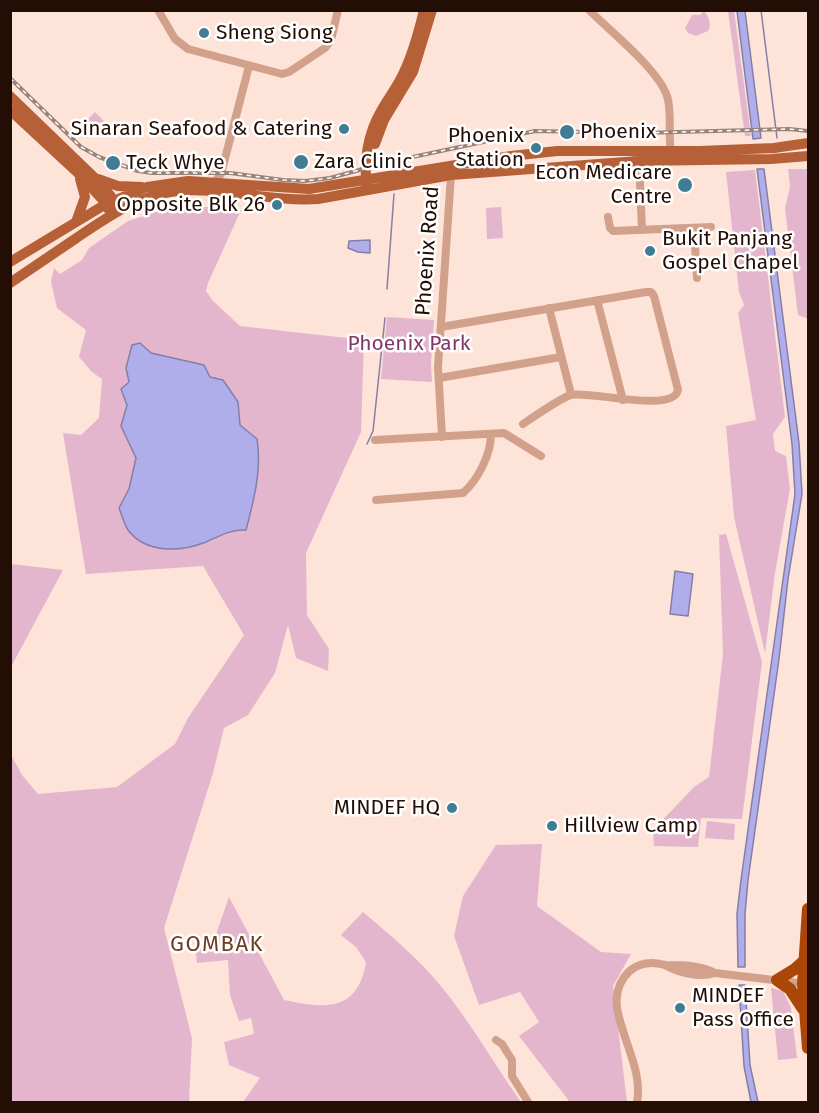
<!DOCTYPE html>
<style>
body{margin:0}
#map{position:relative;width:819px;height:1113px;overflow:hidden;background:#fde3d8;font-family:"Fira Sans",sans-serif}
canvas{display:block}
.frame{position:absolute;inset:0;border:12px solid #230e05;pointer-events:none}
</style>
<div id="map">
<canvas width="819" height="1113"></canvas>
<div class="frame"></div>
</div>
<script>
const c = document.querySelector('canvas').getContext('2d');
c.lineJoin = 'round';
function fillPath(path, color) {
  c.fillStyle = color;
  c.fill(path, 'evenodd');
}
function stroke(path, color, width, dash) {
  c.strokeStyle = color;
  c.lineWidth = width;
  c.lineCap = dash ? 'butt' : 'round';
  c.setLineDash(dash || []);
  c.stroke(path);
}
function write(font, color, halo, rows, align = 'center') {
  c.font = font + ' "Fira Sans",sans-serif';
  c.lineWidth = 5;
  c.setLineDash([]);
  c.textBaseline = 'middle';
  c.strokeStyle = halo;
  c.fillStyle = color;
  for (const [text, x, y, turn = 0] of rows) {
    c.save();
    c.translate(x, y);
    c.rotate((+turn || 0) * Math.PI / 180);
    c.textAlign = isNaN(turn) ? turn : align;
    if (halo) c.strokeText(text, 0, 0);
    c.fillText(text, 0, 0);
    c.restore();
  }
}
fillPath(new Path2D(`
 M704 11C709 17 712 24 708 31L696 36 688 33 685 28 692 15H700Z
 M728 11H734L751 136H745Z
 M95 112 104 121 87 138 78 129Z
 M788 169H808V319L798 315 785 208 790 187Z
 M755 170 785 417 773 434 775 451 786 456 790 489 775 573 765 653 734 517 726 426 756 420 738 313 744 305 739 292 726 172Z
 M182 207H214L241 210 208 283 206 291 213 301 240 326 364 340 361 432 306 553 307 615 329 649 328 671 296 658 288 625 275 673 248 715 224 728 213 773 164 928 192 1038 189 1102H11L10 753 22 775 38 794 117 787 175 744 188 718 244 635 203 566 86 574 63 433 81 435 99 418 102 379 92 372 79 357 86 330 57 308 51 282 54 268 60 274 82 260 89 248 128 221 159 211ZM177 360C207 362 224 395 240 418V425L257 439C262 470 254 499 246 529H235L203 543 119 508 129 489 136 458 121 426C127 406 131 389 126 368Z
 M501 207 503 238 487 239 486 208Z
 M387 317 434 320 431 363 432 382 381 379Z
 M726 534 762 662 742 819 701 818 698 847 654 846 653 830 694 787 709 777 723 654 719 535Z
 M11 564 63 570 11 667 10 564Z
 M707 821 735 824 734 840 705 838Z
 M542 844 537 906 601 952 631 954 613 986 627 1102H568L569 1101 519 1036 539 1022 520 992 479 1005 454 936 463 896 496 845Z
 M229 897 284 1000C325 1009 358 1012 366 962L356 947 341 935 363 912C390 935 417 957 440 985 470 1021 494 1064 521 1102H243L260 1078 229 1065 224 1042 254 1034 251 1018 239 1021 230 995 228 960 197 963 195 946 215 937Z
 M771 988 783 991 791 1008 797 1058 778 1060Z`), '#e3b6ce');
const water = new Path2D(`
 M737 11H745L761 138 753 139Z
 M757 169H764L799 443 802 494 788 579 779 659 748 880 745 914V967H738L737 914 741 880 795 494 792 444Z
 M370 240V253L358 252 348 248 349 241Z
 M140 343 151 353 204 365 210 377 223 380 238 402 240 425 257 439C262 470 254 499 246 530 231 529 220 536 206 542 181 552 146 554 128 530 124 524 122 515 119 508L129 489 136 458 121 426 127 405 121 389 129 382 126 368 132 345Z
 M675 571 693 574 688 616 670 614Z
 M739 985H745L750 1065 758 1102H751L744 1066Z`);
fillPath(water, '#afaeeb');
stroke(water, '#857ea6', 1.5);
stroke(new Path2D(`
 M761 10 777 138
 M387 289 394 194
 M367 444 373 431 385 318`), '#857ea6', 1.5);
stroke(new Path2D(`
 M158 10 175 39 188 49 282 74 289 72 325 48 331 40 338 10
 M589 10C610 31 658 69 667 96 672 109 668 136 671 152
 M636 156 639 161 642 230
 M215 182 221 174 249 66
 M608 217 610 228 613 231 711 227
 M694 228 697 278
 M597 300 623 400
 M549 308 571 394
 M441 327 646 292H651L654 296 678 390C673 414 588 390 571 395 562 397 532 418 523 424
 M439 378 561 357
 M442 437 438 367 451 175
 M375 440 504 433 541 456
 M376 500 463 493C478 480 491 454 491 434
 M665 965C679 973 699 978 715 973
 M496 1040 502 1044 512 1060V1076L528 1102
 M637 1102C643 1071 622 1039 617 1008 614 985 628 963 652 963 656 963 661 964 665 965 682 965 700 965 715 973L807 984`), '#d2a18b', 8);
stroke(new Path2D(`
 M10 96 95 178 110 195 117 206
 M10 110 78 173 102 199 108 209
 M375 144 384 120 413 72 432 10
 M98 179 118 186 142 187
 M367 187C363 162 368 133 381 111 388 98 398 86 404 72 413 53 419 31 424 10
 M76 222 85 197 80 179
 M10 262 106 204 147 187 188 181 309 189 511 156 557 151H700L774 148 808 143
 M10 283C32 268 53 254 75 239 106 218 138 195 177 191 224 187 271 202 318 199L451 175 639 161 771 159 808 156`), '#b66037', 10);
stroke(new Path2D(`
 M808 909 803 984 808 1048
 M803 1009 790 989 777 980 795 969 804 961`), '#aa4607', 12);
const rail = new Path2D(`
 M10 78 81 147 99 157 138 171 152 173H230L283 180 305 181 330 178 389 162 535 131 641 133 789 129 808 131`);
stroke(rail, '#998278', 4);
stroke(rail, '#fff', 1.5, [4.5]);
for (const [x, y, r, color] of [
 [204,33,6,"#407d94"],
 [344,129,6,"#407d94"],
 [567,132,8,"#407d94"],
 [536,148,6,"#407d94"],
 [301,162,8,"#407d94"],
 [113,163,8,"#407d94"],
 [685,185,8,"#407d94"],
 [277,205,6,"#407d94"],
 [650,251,6,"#407d94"],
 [452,808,6,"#407d94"],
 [552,826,6,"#407d94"],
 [680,1008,6,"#407d94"]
]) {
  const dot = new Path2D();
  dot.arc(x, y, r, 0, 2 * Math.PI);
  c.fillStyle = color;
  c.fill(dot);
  stroke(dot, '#fff', 2);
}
write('21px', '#230e05', '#fff', [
 ["Sheng Siong",216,33],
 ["Sinaran Seafood & Catering",332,129,"right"],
 ["Phoenix",580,132],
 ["Phoenix",524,136,"right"],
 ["Station",524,160,"right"],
 ["Zara Clinic",314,162],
 ["Teck Whye",126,163],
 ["Econ Medicare",672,173,"right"],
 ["Centre",672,197,"right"],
 ["Opposite Blk 26",265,205,"right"],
 ["Bukit Panjang",662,239],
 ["Gospel Chapel",662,263],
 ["MINDEF HQ",440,808,"right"],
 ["Hillview Camp",564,826],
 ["MINDEF",692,996],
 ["Pass Office",692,1020]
], 'left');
write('21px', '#230e05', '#fff', [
 ["Phoenix Road",428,251,-86]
]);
write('21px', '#823866', '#fff', [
 ["Phoenix Park",409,344]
]);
c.letterSpacing = '1.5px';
write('22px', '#703c24', '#fff', [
 ["GOMBAK",217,945]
]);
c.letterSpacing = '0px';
</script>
